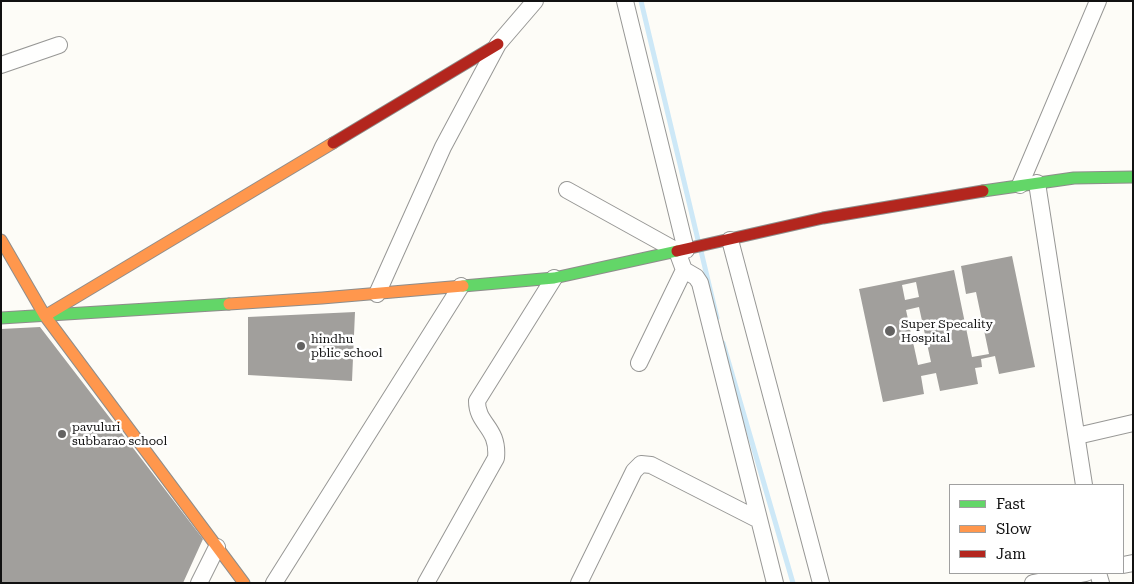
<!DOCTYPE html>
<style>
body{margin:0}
#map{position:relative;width:1134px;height:584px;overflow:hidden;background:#fdfcf7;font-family:"Roboto Serif",serif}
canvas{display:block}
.frame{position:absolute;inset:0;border:2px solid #111;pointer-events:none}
.legend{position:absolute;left:949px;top:484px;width:175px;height:90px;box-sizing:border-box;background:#fff;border:1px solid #a0a0a0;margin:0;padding:6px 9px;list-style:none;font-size:15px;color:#111}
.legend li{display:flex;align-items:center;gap:10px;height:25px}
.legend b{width:25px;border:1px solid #a0a0a0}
</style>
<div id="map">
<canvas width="1134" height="584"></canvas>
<div class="frame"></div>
<ul class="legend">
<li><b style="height:6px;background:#63d668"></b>Fast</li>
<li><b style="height:6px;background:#ff974d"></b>Slow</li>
<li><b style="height:6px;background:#b3261e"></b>Jam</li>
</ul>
</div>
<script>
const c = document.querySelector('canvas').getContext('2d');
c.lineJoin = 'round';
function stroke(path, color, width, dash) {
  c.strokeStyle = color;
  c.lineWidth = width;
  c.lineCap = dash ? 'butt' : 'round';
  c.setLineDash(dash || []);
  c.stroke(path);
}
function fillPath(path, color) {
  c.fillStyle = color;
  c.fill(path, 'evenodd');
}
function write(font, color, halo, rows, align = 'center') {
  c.font = font + ' "Roboto Serif",serif';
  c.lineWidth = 5;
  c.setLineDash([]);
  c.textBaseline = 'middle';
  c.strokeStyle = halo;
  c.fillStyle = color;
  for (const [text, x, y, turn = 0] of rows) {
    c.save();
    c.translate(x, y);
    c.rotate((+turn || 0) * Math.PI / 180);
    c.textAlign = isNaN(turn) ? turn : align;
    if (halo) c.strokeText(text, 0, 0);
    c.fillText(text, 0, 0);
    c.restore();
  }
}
stroke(new Path2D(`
 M641 1 698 240
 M701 251 717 318
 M723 343 793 583`), '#cde8f7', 5);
fillPath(new Path2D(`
 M1012 256 1035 367 999 374 995 356 981 359 982 367 975 368 978 384 940 391 936 373 921 376 924 394 883 402 859 289 954 270 972 357 989 354 976 292 966 294 961 266ZM916 282 919 297 905 300 902 285ZM919 307 931 362 918 365 906 310Z
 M355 312 352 381 248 375V317Z
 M40 327 203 539 183 583H1V329Z`), '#a19f9c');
const street = new Path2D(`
 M625 1 686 250
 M1 65 59 45
 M1037 183 1084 485
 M1020 185 1098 1
 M567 190 677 251 684 270 696 277 700 283 775 583
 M730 240 821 583
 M377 294 443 147 498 44 535 1
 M639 363 684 270
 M1077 436 1133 423
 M1123 565 1133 563
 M1098 573 1101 583
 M199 583 217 547
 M274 583 461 286
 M426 583 496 458C499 427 477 425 477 401L554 278
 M579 583 634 471 641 464 651 465 759 520
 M1033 583 1086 573`);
const fast = new Path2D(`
 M983 191 1074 178 1133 177
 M463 286 554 278 677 251
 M1 318 229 304`);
const slow = new Path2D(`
 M1 240 45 316 244 583
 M229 304 322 298 463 286
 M48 314 333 143`);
const jam = new Path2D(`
 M333 143 498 44
 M677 251 823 218 983 191`);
stroke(street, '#979795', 18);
stroke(fast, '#8e8d8b', 13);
stroke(slow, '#8e8d8b', 13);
stroke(jam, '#8e8d8b', 13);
stroke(street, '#fffffe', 16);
stroke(fast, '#63d668', 11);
stroke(slow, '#ff974d', 11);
stroke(jam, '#b3261e', 11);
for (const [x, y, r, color] of [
 [890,331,6,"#646362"],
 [301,346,5,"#646362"],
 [62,434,5,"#646362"]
]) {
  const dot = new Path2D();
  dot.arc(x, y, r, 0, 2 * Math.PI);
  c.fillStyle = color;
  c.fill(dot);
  stroke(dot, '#fff', 2);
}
write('12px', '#111', '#fff', [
 ["Super Specality",901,324],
 ["Hospital",901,338],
 ["hindhu",311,339],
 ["pblic school",311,353],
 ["pavuluri",72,427],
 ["subbarao school",72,441]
], 'left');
</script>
